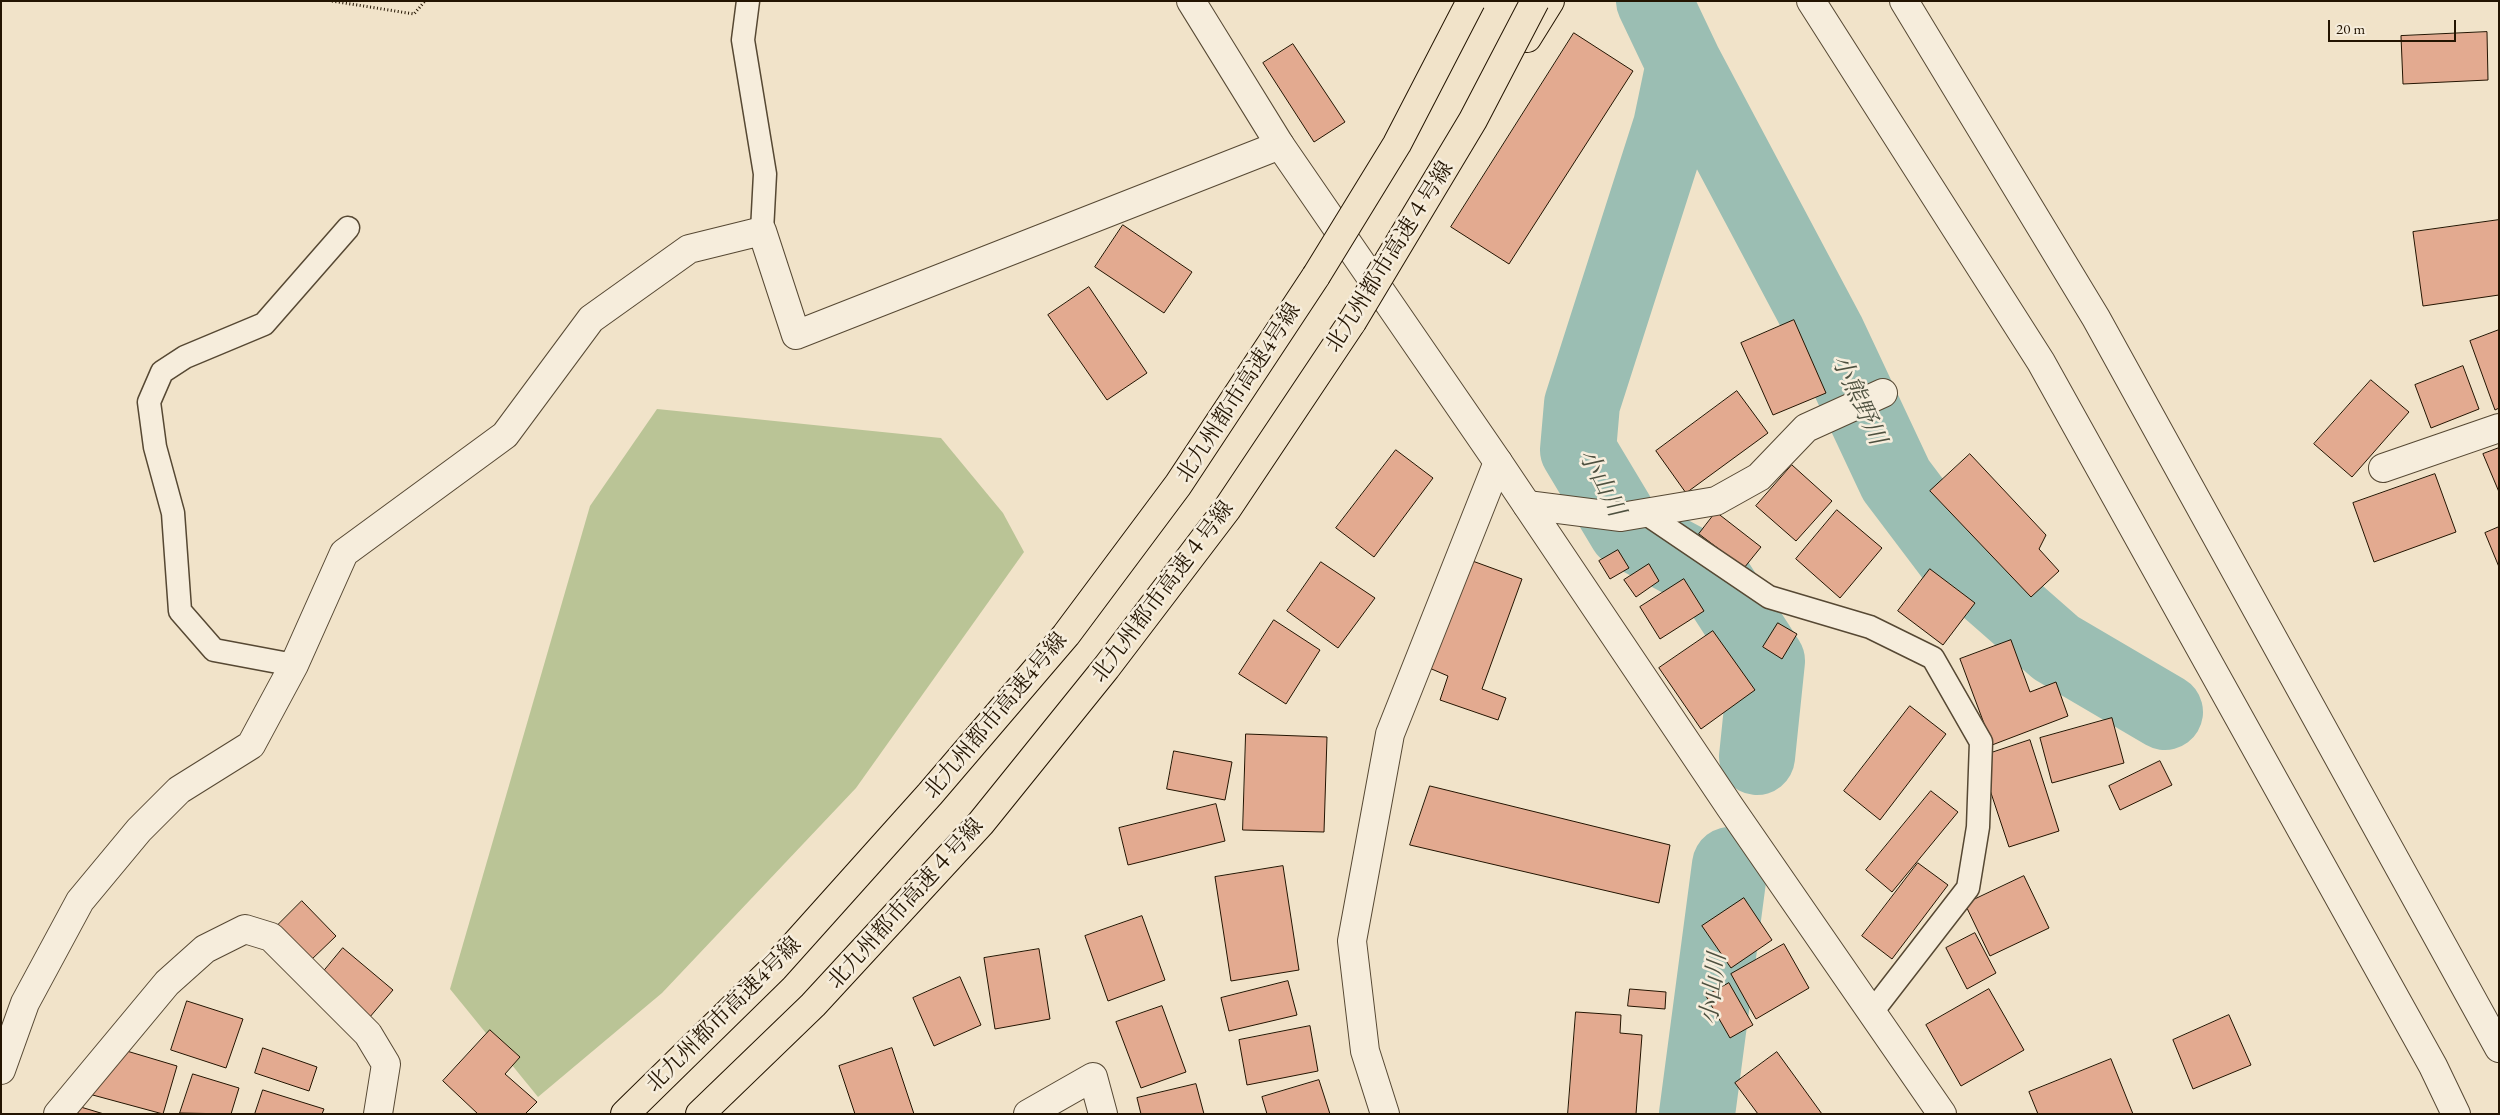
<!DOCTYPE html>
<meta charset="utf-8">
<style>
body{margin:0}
#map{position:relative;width:2500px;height:1115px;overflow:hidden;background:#f1e3c9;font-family:"EB Garamond",serif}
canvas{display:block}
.frame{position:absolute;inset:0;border:2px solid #231401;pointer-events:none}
.scale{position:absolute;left:2328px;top:20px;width:128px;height:22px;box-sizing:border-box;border:2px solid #231401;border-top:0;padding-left:6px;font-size:15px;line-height:18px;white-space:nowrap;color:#231401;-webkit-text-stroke:4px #f6eddc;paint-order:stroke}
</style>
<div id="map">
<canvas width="2500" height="1115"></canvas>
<div class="frame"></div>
<div class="scale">20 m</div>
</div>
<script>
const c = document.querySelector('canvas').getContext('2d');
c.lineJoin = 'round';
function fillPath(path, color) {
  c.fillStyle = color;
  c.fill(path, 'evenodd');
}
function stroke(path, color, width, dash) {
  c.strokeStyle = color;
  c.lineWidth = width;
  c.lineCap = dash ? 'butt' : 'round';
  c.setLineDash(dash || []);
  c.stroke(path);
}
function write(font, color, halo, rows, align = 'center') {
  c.font = font + ' "EB Garamond","Noto Serif JP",serif';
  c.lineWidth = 5;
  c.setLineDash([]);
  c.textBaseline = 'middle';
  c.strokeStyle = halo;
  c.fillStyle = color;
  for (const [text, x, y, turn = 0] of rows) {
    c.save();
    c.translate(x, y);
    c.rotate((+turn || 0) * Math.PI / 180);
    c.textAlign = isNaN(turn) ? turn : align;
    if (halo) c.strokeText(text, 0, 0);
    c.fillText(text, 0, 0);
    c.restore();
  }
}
fillPath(new Path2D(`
 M657 409 941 438 1003 513 1024 552 856 788 662 993 538 1097 450 989 590 506Z`), '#bac496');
stroke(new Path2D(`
 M1654 1 1684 64 1827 333 1896 480 1958 562 2056 648 2165 712
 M1684 64 1671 126 1582 404 1578 450 1626 530 1712 576 1767 661 1757 757
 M1697 1114 1730 865`), '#9bbeb3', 76);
const building = new Path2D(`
 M2487 32 2488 80 2403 84 2401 36Z
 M1574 33 1633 71 1509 264 1451 227Z
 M1293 44 1345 122 1314 142 1263 63Z
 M2499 220V295L2423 306 2413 232Z
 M1123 225 1192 272 1164 313 1095 267Z
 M1089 287 1147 373 1107 400 1048 315Z
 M1794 320 1826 393 1773 415 1741 343Z
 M2499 330V408L2495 410 2470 341Z
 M2463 366 2479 409 2431 428 2415 385Z
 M2371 380 2409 412 2352 477 2314 444Z
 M1737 391 1768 433 1686 493 1656 451Z
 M2499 448V492L2483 454Z
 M1396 450 1433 478 1374 557 1336 528Z
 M1970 454 2046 535 2039 549 2059 571 2031 597 1930 491Z
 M1792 465 1832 501 1796 541 1756 506Z
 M2435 474 2456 532 2374 562 2353 503Z
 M1837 510 1882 548 1840 598 1796 559Z
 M1716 512 1761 547 1744 568 1699 534Z
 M2499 527V567L2485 533Z
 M1618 550 1629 568 1610 579 1599 561Z
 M1467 559 1522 579 1482 689 1506 698 1498 720 1440 700 1448 676 1427 667Z
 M1321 562 1375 598 1338 648 1287 611Z
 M1649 564 1659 581 1636 597 1624 580Z
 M1930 569 1975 603 1943 645 1898 611Z
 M1684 579 1704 611 1660 639 1640 607Z
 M1274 620 1320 650 1286 704 1239 674Z
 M1778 623 1797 634 1782 659 1763 647Z
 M1713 631 1755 690 1701 729 1659 668Z
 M2011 640 2030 692 2056 682 2068 716 1992 745 1960 659Z
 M1910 706 1946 734 1880 820 1844 791Z
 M2112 718 2124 763 2052 783 2040 738Z
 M1246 734 1327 737 1324 832 1243 830Z
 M2030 740 2059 831 2009 847 1979 757Z
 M1174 751 1232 762 1225 800 1167 789Z
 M2160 761 2172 785 2120 810 2109 786Z
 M1430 786 1670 845 1659 903 1410 845Z
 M1931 791 1958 812 1892 892 1866 870Z
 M1216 804 1225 841 1128 865 1119 828Z
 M1918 863 1948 885 1892 959 1862 936Z
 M1283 866 1299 970 1231 981 1215 877Z
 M2024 876 2049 928 1990 956 1965 904Z
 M1744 898 1772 940 1731 968 1702 926Z
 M302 901 336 936 310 961 276 927Z
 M1142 916 1165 980 1108 1001 1085 936Z
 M1975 933 1996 973 1967 989 1946 948Z
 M1784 944 1809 988 1756 1019 1731 974Z
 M343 948 393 990 369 1018 319 977Z
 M1039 949 1050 1019 995 1029 984 958Z
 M960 977 981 1025 934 1046 913 998Z
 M1288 981 1297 1015 1229 1031 1221 998Z
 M1729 983 1753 1025 1730 1038 1706 996Z
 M1630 989 1666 992 1665 1009 1628 1006Z
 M1989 989 2024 1050 1961 1086 1926 1025Z
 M187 1001 243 1019 226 1068 171 1050Z
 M1162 1006 1186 1072 1141 1088 1116 1022Z
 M1576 1012 1621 1015 1620 1033 1642 1035 1636 1114H1568Z
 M2229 1015 2251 1065 2193 1089 2173 1040Z
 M1310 1026 1318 1071 1247 1085 1239 1040Z
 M490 1030 520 1057 505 1074 537 1102 525 1114H478L443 1081Z
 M263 1048 317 1067 309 1091 255 1073Z
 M892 1048 914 1114H855L839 1066Z
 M120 1049 177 1066 163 1114 89 1094Z
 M1777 1052 1822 1114H1758L1735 1083Z
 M2111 1059 2133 1114H2038L2029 1092Z
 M193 1074 239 1088 231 1114 180 1113Z
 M1319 1080 1330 1114H1267L1262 1097Z
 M1196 1084 1204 1114H1141L1137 1098Z
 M263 1090 324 1109 322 1114H255Z
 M74 1105 104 1114H68Z`);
fillPath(building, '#e3aa90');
stroke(building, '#231401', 1);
const service = new Path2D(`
 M748 1 743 40 765 174 762 231
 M1645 513 1769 597 1870 627 1933 658 1981 742 1978 827 1968 888 1872 1012
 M294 665 214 650 180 611 173 513 155 447 149 402 162 372 185 357 264 324 348 228`);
const minor = new Path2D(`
 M2383 468 2499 428
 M1527 505 1621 517 1716 501 1759 477 1806 428 1883 393
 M1 1070 25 1003 80 901 139 830 179 790 251 745 294 665 344 553 505 435 591 319 689 249 762 231 796 335 1280 145
 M58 1114 167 983 205 949 245 929 271 937 368 1034 386 1064 378 1114
 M1028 1114 1093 1077 1103 1114
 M1385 1114 1365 1051 1352 941 1390 734 1498 462`);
const tertiary = new Path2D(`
 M1191 1 1280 145 1498 462 1730 807 1942 1114
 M1811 1 2041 362 2433 1066 2456 1114
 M1904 1 2096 318 2499 1048`);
const motorway = new Path2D(`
 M1527 38 1550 1
 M625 1114 774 968 930 794 1066 635 1178 485 1316 276
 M700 1114 813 1005 981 823 1106 668 1227 509 1352 322`);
stroke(service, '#564833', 25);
stroke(minor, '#564833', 30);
stroke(tertiary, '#564833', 30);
stroke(motorway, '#231401', 30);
stroke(new Path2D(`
 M332 1 414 14 425 1`), '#231401', 3, [1, 2.5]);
stroke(service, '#f6eddc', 22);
stroke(minor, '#f6eddc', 28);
stroke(tertiary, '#f6eddc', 28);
stroke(motorway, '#f1e3c9', 28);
const motorwayBridge = new Path2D(`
 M1316 276 1397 144 1471 1
 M1352 322 1473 120 1535 1`);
stroke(motorwayBridge, '#231401', 30, []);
stroke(motorwayBridge, '#f1e3c9', 28);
write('22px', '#231401', '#f6eddc', [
 ["北九州都市高速４号線",1390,257,-58],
 ["北九州都市高速4号線",1239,393,-57],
 ["北九州都市高速４号線",1163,592,-53],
 ["北九州都市高速4号線",996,716,-50],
 ["北九州都市高速４号線",906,904,-48],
 ["北九州都市高速4号線",724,1015,-45]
]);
write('italic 24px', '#4d503f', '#f6eddc', [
 ["小熊野川",1858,400,65],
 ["小山川",1601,483,63],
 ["小山川",1714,989,-83]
]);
</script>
